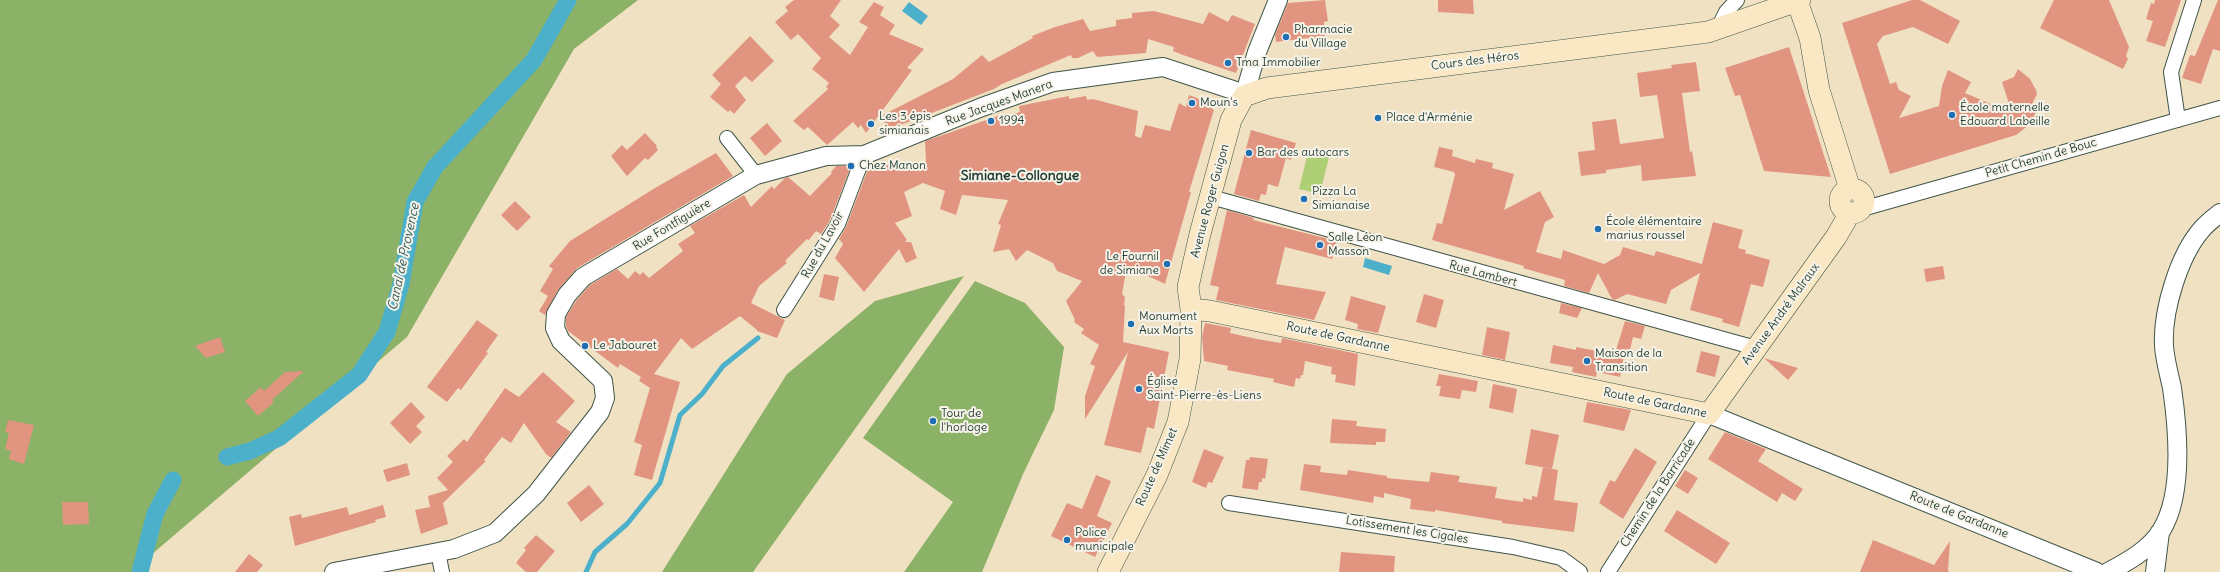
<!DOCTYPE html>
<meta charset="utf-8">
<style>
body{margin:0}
canvas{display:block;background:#f1e1c3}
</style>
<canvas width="2220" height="572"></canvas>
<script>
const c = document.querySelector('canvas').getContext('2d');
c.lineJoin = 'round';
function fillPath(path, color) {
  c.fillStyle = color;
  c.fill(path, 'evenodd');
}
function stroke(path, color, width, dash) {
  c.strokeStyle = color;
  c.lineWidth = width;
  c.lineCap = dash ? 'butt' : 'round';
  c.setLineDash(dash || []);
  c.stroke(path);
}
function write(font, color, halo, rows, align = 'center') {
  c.font = font + ' Delius,sans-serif';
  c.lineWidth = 4;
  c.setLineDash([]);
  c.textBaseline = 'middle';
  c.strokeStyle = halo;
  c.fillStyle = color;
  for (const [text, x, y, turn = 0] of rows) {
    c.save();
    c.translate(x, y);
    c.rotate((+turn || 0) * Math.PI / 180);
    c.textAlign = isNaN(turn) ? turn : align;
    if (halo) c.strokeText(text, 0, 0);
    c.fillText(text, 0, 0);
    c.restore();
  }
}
fillPath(new Path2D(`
 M1309 148 1330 153 1320 194 1299 189Z`), '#afcf76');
fillPath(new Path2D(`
 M0 0H638L574 49 407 337 131 572H0Z
 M964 276 753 572H662L787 374 875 301Z
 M975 281 1025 303 1064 347 1054 410 1024 472 982 572H904L953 502 863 438Z`), '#8bb267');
fillPath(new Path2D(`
 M909 2 928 16 921 25 902 11Z
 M1365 258 1392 266 1389 275 1363 267Z`), '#4cb0cb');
stroke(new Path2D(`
 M586 572 595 552 627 524 660 483 680 415 702 394 723 366 758 338`), '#4cb0cb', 5);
stroke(new Path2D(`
 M227 457 250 451 279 438 359 375 387 332 401 284 415 202 435 167 534 60 568 0
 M140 572 155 514 173 480`), '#4cb0cb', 17);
fillPath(new Path2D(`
 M794 0H841L830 16 840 25 829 37 850 55 868 27 859 22 874 2 884 7 880 15 895 25 889 34 924 49 907 68 912 70 866 133 861 125 858 128 853 122 827 145 808 127 804 130 793 121 828 89 826 87 829 83 812 69 821 58 798 34 791 40 775 22 788 11 785 7Z
 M1325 0 1328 21 1324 22 1325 36 1276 42 1275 35 1288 3Z
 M1438 0H1473L1474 14 1438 12Z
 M1912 0H1920L1960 21 1948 44 1913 27 1883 36 1877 44 1890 84 1896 82 1899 90 1911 96 1899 118 1939 106 1942 86 1948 70 1971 82 1965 93 2012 113 2002 82 2014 77 2018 69 2030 79 2036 90 2037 94 2029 110 2036 113 2029 125 2016 135 1890 174 1842 23Z
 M2054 0H2109L2129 47 2126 56 2128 59 2123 69 2040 28Z
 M2155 0H2181L2165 47 2146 41 2153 21 2146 19 2151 3 2154 4Z
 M2218 0H2220V51L2213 49 2201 84 2182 78 2190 55 2195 56Z
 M1154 11 1203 24 1209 12 1228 22 1232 15 1255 24 1236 73 1183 55 1173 51 1174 47 1148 39 1146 53 1097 57 1093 51 1078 58H1072L1071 55 1002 84 994 89 903 124 887 128 881 116 953 79 982 55 989 62 1033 38 1032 36 1055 27 1083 19 1090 31 1116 26V20L1132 18V13Z
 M750 36 774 61 752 82 745 76 735 86 746 100 734 114 730 110 728 112 710 97 721 84 712 75Z
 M1789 47 1803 90 1831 177 1764 171 1740 95 1735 96 1725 68Z
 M1696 62 1700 91 1682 93 1690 152 1692 151 1696 176 1642 181 1641 165 1606 170V173L1581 176 1578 152 1595 150 1592 122 1616 119 1620 144 1664 138 1657 95 1640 97 1637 73 1672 68 1671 65Z
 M1189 95 1197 98 1214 110 1189 192H1191L1165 284 1127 266 1122 294 1125 297 1124 305 1125 306 1123 342 1169 352 1154 429 1147 427 1141 453 1104 445 1128 352 1085 419V396L1095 366 1090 364 1099 345 1081 333 1084 329 1074 322 1075 320 1066 301 1082 281 1057 271 1053 263 1027 250 1016 261 1009 249 993 252 1001 225 998 224 1008 200 962 195 956 215 940 209 945 191 923 183 904 192 912 216 895 223 907 240 905 242H911L917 258 906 263 899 249 864 292 835 258 843 244 839 239 846 227 868 169 896 163 926 162 925 141 998 116 1004 117 1020 112 1019 106 1069 96V99L1086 96 1087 100 1093 99 1138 111 1135 136 1141 138 1145 125 1170 131 1179 103 1186 107Z
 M767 123 782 141 765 156 750 138Z
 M1251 130 1296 143 1291 160 1286 158 1278 187 1268 184 1266 195 1261 194 1259 201 1234 194Z
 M645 133 657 146 656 147 658 150 648 160 645 158 627 176 611 156 622 145 627 150Z
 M1439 147 1453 150 1452 156 1475 163 1476 159 1493 163 1492 168 1514 174 1504 210 1540 191 1554 217 1545 222 1536 252 1561 259 1563 250 1604 264 1620 255 1623 247 1654 256 1656 251 1702 264 1713 222 1743 230 1738 248 1746 250 1745 253 1770 260 1763 287 1751 284 1739 327 1722 322 1723 319 1690 310 1700 273 1671 290 1666 304 1627 294 1615 300 1612 299 1598 273 1589 293 1564 286 1565 280 1523 268 1524 266 1432 240 1437 223 1442 224 1455 175 1454 172 1434 167Z
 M716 153 733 176 577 268 558 290 545 315 539 311 548 296 540 291 553 269 549 266 570 241 655 188Z
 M836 166H851L830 220 821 234 816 231 809 240 807 239 785 261 787 263 759 286 751 303 785 320 777 338 757 331V330L740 316 692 349 681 338 654 374 680 382 652 480 634 475 642 445 634 442 650 388 639 381 641 377 620 364 618 368 568 331 566 326V317L576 301 590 285 617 269 628 279 635 271 640 275 643 272 649 278 683 251 678 244 695 233 690 226 744 195 751 207 772 186 774 189 785 178 788 177 810 196 832 173 831 172Z
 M515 201 531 217 517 231 501 215Z
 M1227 210 1254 218 1253 220 1337 241 1332 259 1285 247 1276 284 1326 292 1314 320 1216 300 1219 287 1210 285Z
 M1943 266 1945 279 1926 282 1924 269Z
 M824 274 839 277 834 301 819 297Z
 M1424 294 1444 300 1436 328 1416 322Z
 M1351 296 1386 306 1378 333 1357 329 1358 324 1345 320Z
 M1561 303 1582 308 1577 318 1559 313Z
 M477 320 498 335 486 352 488 353 461 390 458 388 447 402 427 387Z
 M1625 321 1645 326 1641 339 1633 337 1629 354 1616 350Z
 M1205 323 1231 328 1230 333 1257 339 1281 343 1282 338 1358 354 1355 386 1335 382 1336 375 1331 374 1332 367 1305 361 1303 375H1301L1300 379 1296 378 1294 387 1273 382 1274 379 1227 370 1228 366 1204 361 1202 337Z
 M1487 327 1510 332 1505 360 1482 355Z
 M220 337 225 352 206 358 195 346Z
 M1553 345 1576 350V347L1624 356 1620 377 1597 372 1596 377 1572 372 1573 367 1550 363Z
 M1701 351 1720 356 1715 377 1696 372Z
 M1764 358 1798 368 1788 380Z
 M304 371 272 400 274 402 258 416 245 401 261 387 264 391 285 372Z
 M543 372 575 401 556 422 571 432 551 458 546 454 524 423 511 443 502 437 484 460 486 461 443 503 448 524 421 534 415 510 430 507 428 496 448 490 437 478 453 462 447 456 464 439 467 442 505 388 519 397Z
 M1439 374 1478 381 1476 392 1462 390 1460 399 1439 396 1441 386H1436Z
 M1493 384 1517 389 1513 413 1489 408Z
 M411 402 425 417 416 426 422 432 410 444 390 423Z
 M1587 402 1631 410 1624 431 1583 422Z
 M1332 419 1357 421 1356 426 1386 429 1385 442H1376V445L1330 443Z
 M8 420 34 425 24 464 9 459 11 451 5 449 9 433 5 432Z
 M1531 429 1559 435 1552 469 1525 464Z
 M1725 432 1766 449 1758 461 1803 489 1795 501 1782 493 1777 502 1708 459Z
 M1635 448 1657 462 1623 519 1599 503 1610 480 1615 482Z
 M1204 449 1224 457 1212 483 1208 482 1206 488 1192 482Z
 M1250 457 1268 459 1265 479 1262 478V482H1259L1258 490 1242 488 1246 460H1249Z
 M407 463 410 475 387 482 383 470Z
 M1304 464 1321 466 1320 472 1347 475 1348 470 1387 476V478L1429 482 1431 472 1460 476 1458 482 1497 487 1495 498 1523 502V498L1532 500V496L1537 497 1543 467 1558 470 1554 500 1578 503 1574 532 1502 523V521L1435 510V512L1410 509 1411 499 1384 493V498L1374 496 1373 503 1300 490Z
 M1685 470 1698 478 1688 494 1675 486Z
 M1096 475 1111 481 1097 516 1112 523 1095 557 1051 536 1067 503 1082 509Z
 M589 485 604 504 581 522 567 503Z
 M62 502H88L89 524 63 525Z
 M383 505 386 517 375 520 376 522 295 546 289 517 301 514 302 518 347 507 349 515Z
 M1677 510 1730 543 1716 564 1664 531Z
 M536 535 555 551 537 572H526L516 563 526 550 524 548Z
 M1873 540 1934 565 1950 541 1948 571 1950 572H1860Z
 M1341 552 1395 556 1394 572H1339Z
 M249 554 263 565 257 572H235Z`), '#e19581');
const minor = new Path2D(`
 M1718 28 1726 12 1737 0
 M2178 120 2171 72 2194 0
 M727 138 756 175
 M1211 197 1756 348
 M1862 209 2220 108
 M784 310 838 224 864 155
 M1229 503 1513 547 1561 558 1580 572
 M438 552 442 572
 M1608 572 1709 414`);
const tertiary = new Path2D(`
 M1709 414 2097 572
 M334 572 454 549 495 533 536 494 600 412 605 398 603 381 561 341 555 328 556 314 567 295 583 277 756 175 826 156 864 155 982 107 1053 82 1163 67 1233 90 1244 96 1257 52 1278 0
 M2108 572C2127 562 2149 550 2161 531 2184 494 2178 429 2172 388 2169 374 2165 360 2164 346 2162 311 2179 255 2202 229 2207 223 2214 218 2220 213
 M2155 572 2160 532`);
const secondary = new Path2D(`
 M1797 1 1810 38 1819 90 1850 189
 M1840 201a12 12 0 1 1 24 0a12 12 0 1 1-24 0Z
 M1191 309 1210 311 1709 414 1836 237 1850 213
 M1108 572 1157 475 1178 422 1190 359 1191 309 1188 287 1200 234 1231 120 1244 96 1267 88 1708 32 1800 0`);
stroke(minor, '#3e5649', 16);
stroke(tertiary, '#3e5649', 20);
stroke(secondary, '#3e5649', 22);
stroke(minor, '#fff', 14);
stroke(tertiary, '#fff', 18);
stroke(secondary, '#fae7c3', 21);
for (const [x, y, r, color] of [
 [1286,37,4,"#1f6fb2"],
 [1228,63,4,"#1f6fb2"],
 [1192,103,4,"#1f6fb2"],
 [1952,115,4,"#1f6fb2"],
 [1378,118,4,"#1f6fb2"],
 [991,121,4,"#1f6fb2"],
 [871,124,4,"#1f6fb2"],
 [1249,153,4,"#1f6fb2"],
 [851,166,4,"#1f6fb2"],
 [1304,199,4,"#1f6fb2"],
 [1598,229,4,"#1f6fb2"],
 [1320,245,4,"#1f6fb2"],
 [1167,264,4,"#1f6fb2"],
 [1131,324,4,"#1f6fb2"],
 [585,346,4,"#1f6fb2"],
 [1587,361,4,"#1f6fb2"],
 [1139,389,4,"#1f6fb2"],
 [933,421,4,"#1f6fb2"],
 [1067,540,4,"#1f6fb2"]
]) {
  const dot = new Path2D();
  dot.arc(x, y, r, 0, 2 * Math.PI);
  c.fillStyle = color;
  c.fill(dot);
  stroke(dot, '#f7f3e8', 1.5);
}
write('12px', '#1f3d34', '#f7f3e8', [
 ["Pharmacie",1294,30],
 ["du Village",1294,44],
 ["Tma Immobilier",1236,63],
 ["Moun's",1200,103],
 ["École maternelle",1960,108],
 ["Edouard Labeille",1960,122],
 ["Les 3 épis",879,117],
 ["simianais",879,131],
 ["Place d'Arménie",1386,118],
 ["1994",999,121],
 ["Bar des autocars",1257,153],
 ["Chez Manon",859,166],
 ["Pizza La",1312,192],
 ["Simianaise",1312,206],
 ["École élémentaire",1606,222],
 ["marius roussel",1606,236],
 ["Salle Léon",1328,238],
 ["Masson",1328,252],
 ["Le Fournil",1159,257,"right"],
 ["de Simiane",1159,271,"right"],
 ["Monument",1139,317],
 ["Aux Morts",1139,331],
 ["Le Jabouret",593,346],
 ["Maison de la",1595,354],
 ["Transition",1595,368],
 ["Église",1147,382],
 ["Saint-Pierre-ès-Liens",1147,396],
 ["Tour de",941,414],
 ["l'horloge",941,428],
 ["Police",1075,533],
 ["municipale",1075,547]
], 'left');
write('12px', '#1f3d34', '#f7f3e8', [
 ["Cours des Héros",1475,61,-7],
 ["Rue Jacques Manera",999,103,-20],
 ["Petit Chemin de Bouc",2041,158,-16],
 ["Avenue Roger Guigon",1210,201,-75],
 ["Rue Fontfiguière",672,225,-31],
 ["Rue du Lavoir",823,245,-61],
 ["Rue Lambert",1483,274,15],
 ["Avenue André Malraux",1781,314,-54],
 ["Route de Gardanne",1338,337,12],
 ["Route de Gardanne",1655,403,12],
 ["Route de Mimet",1157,467,-66],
 ["Chemin de la Barricade",1658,493,-57],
 ["Route de Gardanne",1959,515,22],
 ["Lotissement les Cigales",1407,530,9]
]);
write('italic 13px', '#2a5a5a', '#f7f3e8', [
 ["Canal de Provence",404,257,-78]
]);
write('bold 14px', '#1f3d34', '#f7f3e8', [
 ["Simiane-Collongue",1020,176]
]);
</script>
